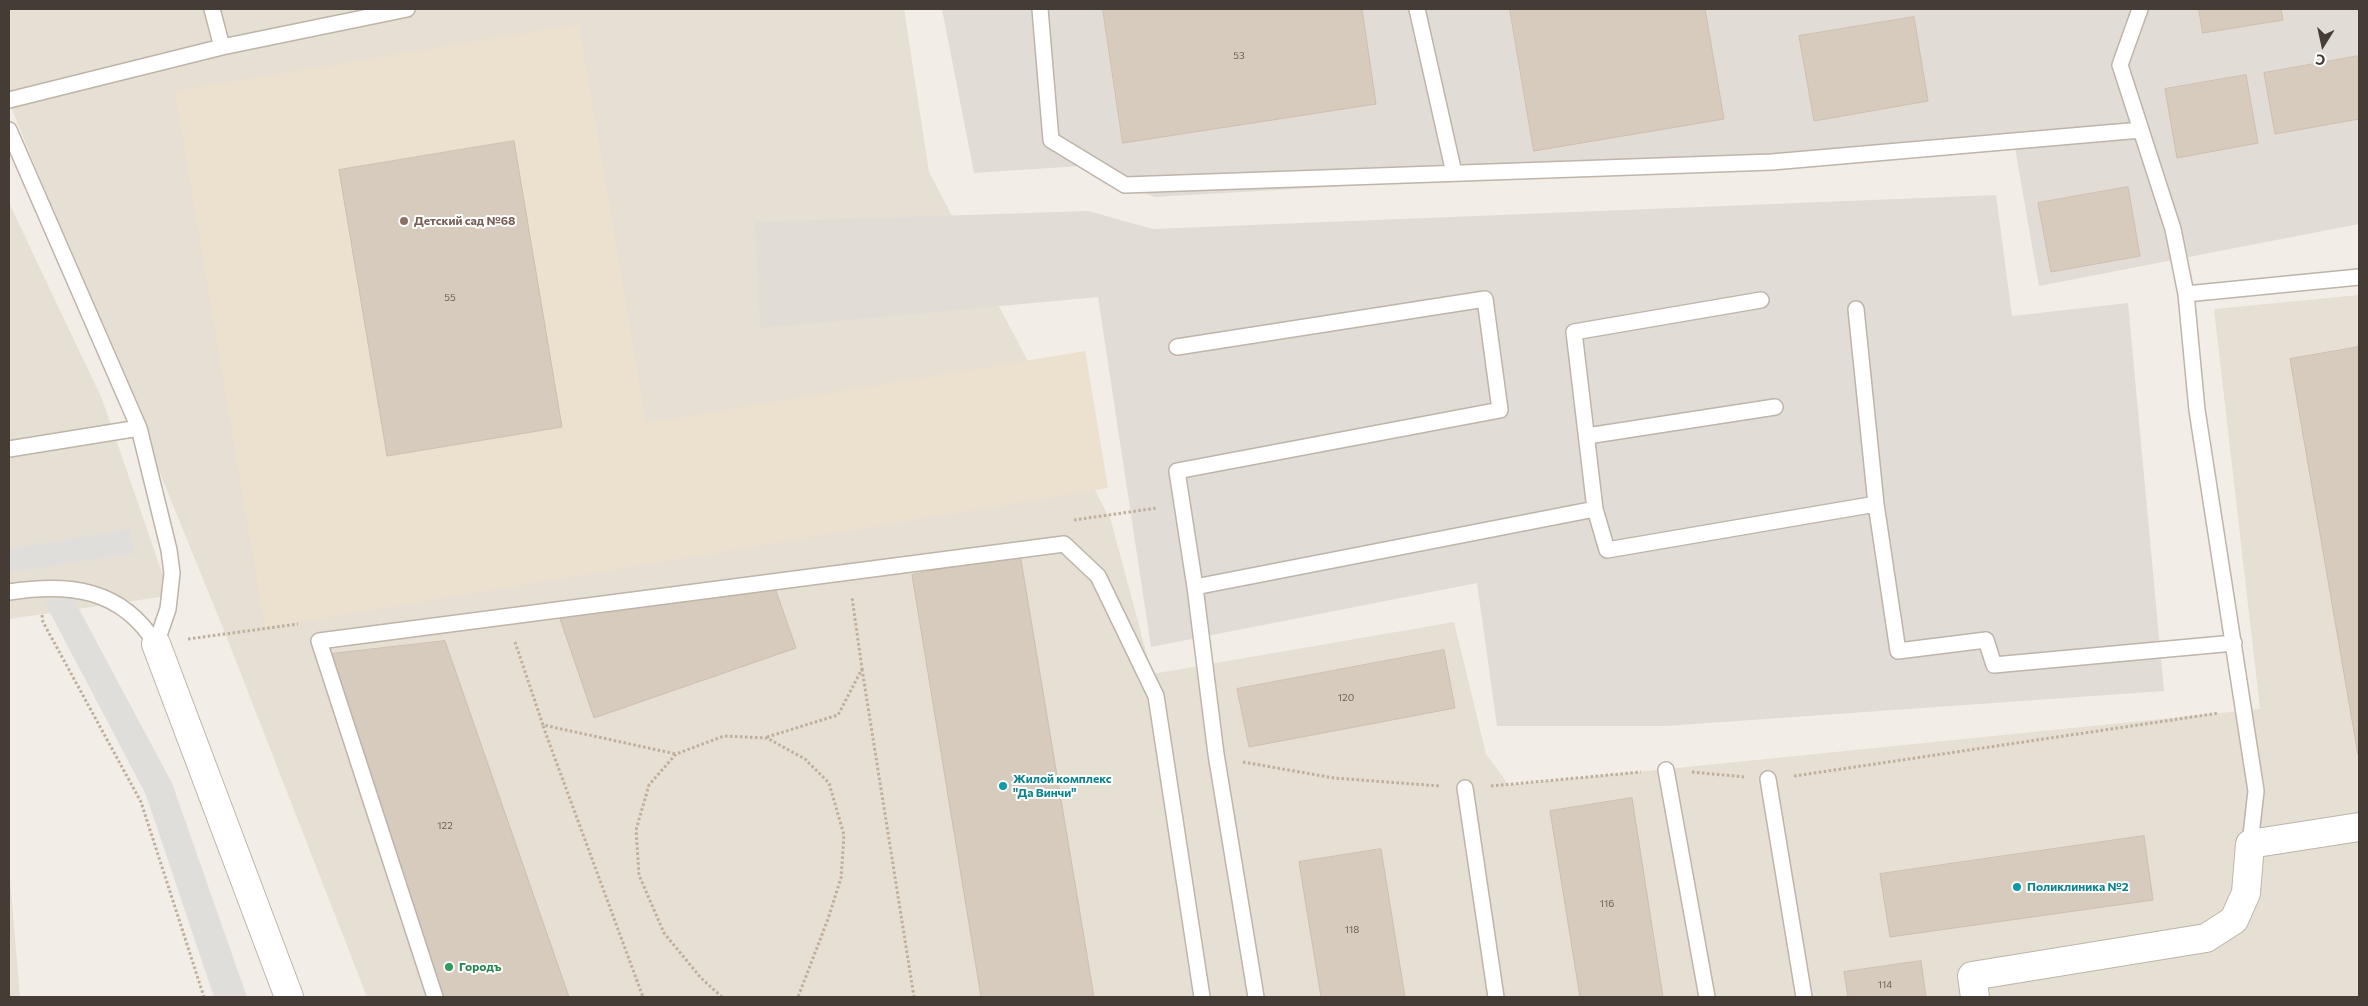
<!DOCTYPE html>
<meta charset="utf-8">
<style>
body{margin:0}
#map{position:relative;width:2368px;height:1006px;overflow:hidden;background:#f2ede6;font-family:Commissioner,sans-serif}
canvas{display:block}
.frame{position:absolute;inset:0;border:10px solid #453d35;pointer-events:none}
.north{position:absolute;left:2298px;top:20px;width:50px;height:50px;-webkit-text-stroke:4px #fff;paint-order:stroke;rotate:190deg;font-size:14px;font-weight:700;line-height:20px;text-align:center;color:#453d35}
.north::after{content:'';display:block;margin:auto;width:18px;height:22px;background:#453d35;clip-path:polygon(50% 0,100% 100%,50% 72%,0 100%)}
</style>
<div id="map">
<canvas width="2368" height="1006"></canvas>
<div class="frame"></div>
<div class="north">С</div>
</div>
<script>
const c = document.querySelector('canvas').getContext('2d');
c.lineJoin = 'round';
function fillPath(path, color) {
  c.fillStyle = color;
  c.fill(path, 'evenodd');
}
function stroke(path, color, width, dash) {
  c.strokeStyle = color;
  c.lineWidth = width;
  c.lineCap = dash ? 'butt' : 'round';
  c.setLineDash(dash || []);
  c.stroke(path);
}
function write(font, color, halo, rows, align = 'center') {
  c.font = font + ' Commissioner,sans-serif';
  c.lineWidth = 4;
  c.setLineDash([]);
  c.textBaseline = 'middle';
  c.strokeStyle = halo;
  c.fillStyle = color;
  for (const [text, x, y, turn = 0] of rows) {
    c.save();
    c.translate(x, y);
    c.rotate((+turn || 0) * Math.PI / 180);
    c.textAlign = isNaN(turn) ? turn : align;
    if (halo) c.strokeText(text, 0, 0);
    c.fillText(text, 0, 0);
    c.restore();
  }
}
fillPath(new Path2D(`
 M9 9H904L929 172 1111 521 1152 674 1454 622 1486 754 1509 785 2260 709 2214 309 2359 295V997H367L225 633 9 102Z
 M9 203 102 399 167 587 160 597 9 619Z
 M9 868 20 997H9Z`), '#e6dfd4');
fillPath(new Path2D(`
 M942 9H2359V224L2039 286 2015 148 1154 197 1080 166 974 173Z
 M1996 195 2012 316 2128 303 2164 691 1666 726H1497L1477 583 1151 647 1098 297 760 328 755 222 1088 211 1153 229Z`), '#e2dcd7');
fillPath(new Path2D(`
 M579 24 646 423 1085 351 1108 488 265 628 175 91Z`), '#ece1cf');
fillPath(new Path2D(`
 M130 529 134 553 9 573V549Z
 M72 596 172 783 247 997H214L146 795 44 601Z`), '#e0dedb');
const building = new Path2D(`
 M1103 9H1362L1376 104 1123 143Z
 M1510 9H1705L1724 119 1534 151Z
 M2199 9H2281L2283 20 2203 33Z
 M1914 17 1928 101 1814 121 1799 36Z
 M2359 56V119L2275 134 2264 73Z
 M2246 75 2258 143 2177 158 2165 89Z
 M514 141 562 427 387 456 339 170Z
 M2128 187 2140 256 2051 272 2038 203Z
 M2359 347V755H2358L2290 359Z
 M1020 554 1094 997H981L912 575Z
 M774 585 796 648 594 718 557 610Z
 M445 641 569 997H440L322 655Z
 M1444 650 1455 708 1249 747 1237 689Z
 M1632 798 1663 997H1580L1550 811Z
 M2144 836 2153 900 1890 937 1880 874Z
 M1381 849 1405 997H1321L1299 862Z
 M1921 961 1926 997H1848L1844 972Z`);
fillPath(building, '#d7cbbe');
stroke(building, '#cfbfae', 1);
const service = new Path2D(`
 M212 9 222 47
 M1040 9 1051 140 1125 185 1772 162 2141 130
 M1417 9 1454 173
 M2140 9 2120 65 2173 229 2186 294 2197 410 2256 791 2250 844
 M9 100 222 47 407 9
 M9 130 139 428 169 550 172 573 168 609 156 644
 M2186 294 2359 277
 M1177 347 1485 299 1500 410 1177 471 1195 587 1216 754 1256 997
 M1587 436 1775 407
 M9 449 139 428
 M1876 504 1898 651 1986 640 1994 665 2234 643
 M1595 509 1607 550 1876 504 1856 309
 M1195 587 1595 509 1574 332 1761 300
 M9 592C69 583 121 588 156 644
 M1666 770 1707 997
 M1768 779 1804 997
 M1465 788 1496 997
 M435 997 319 641 1064 544 1098 576 1156 696 1202 997`);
const minor = new Path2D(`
 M156 644 289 997
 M1975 997 1972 976 2206 938 2234 920 2246 893 2250 844 2359 827`);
stroke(service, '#beb4a8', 18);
stroke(minor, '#beb4a8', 30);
stroke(new Path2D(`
 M1074 520 1157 508
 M42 615 43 622 141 802 204 997
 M188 639 298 624
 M515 642 543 725 676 754
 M862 669 914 997
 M543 726 643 997
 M767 737 838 715 862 669 852 597
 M1243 762 1334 778 1440 786
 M1692 772 1744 777
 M1794 776 2219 713
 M1491 786 1641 772
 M722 997 701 978 664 933 639 875 636 830 649 785 676 754 724 736 767 738 805 759 829 783 844 835 841 878 828 919 798 997`), '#bfaf9a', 3, [2.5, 2.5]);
stroke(service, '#fff', 15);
stroke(minor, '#fff', 28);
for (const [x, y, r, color] of [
 [404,221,5,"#8d6e63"],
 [1003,786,5,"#0f9aa8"],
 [2017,887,5,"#0f9aa8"],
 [449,967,5,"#2e9e5b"]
]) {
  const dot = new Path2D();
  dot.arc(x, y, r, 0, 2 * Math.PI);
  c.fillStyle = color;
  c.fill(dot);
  stroke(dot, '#fff', 2);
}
write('10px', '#6a6057', null, [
 ["53",1239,56],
 ["55",450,298],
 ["120",1346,698],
 ["122",445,826],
 ["116",1607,904],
 ["118",1352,930],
 ["114",1885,985]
]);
write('bold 12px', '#785e54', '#fff', [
 ["Детский сад №68",414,221]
], 'left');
write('bold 12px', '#0d838f', '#fff', [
 ["Жилой комплекс",1013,779],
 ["\"Да Винчи\"",1013,793],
 ["Поликлиника №2",2027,887]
], 'left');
write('bold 12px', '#27864d', '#fff', [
 ["Городъ",459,967]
], 'left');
</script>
